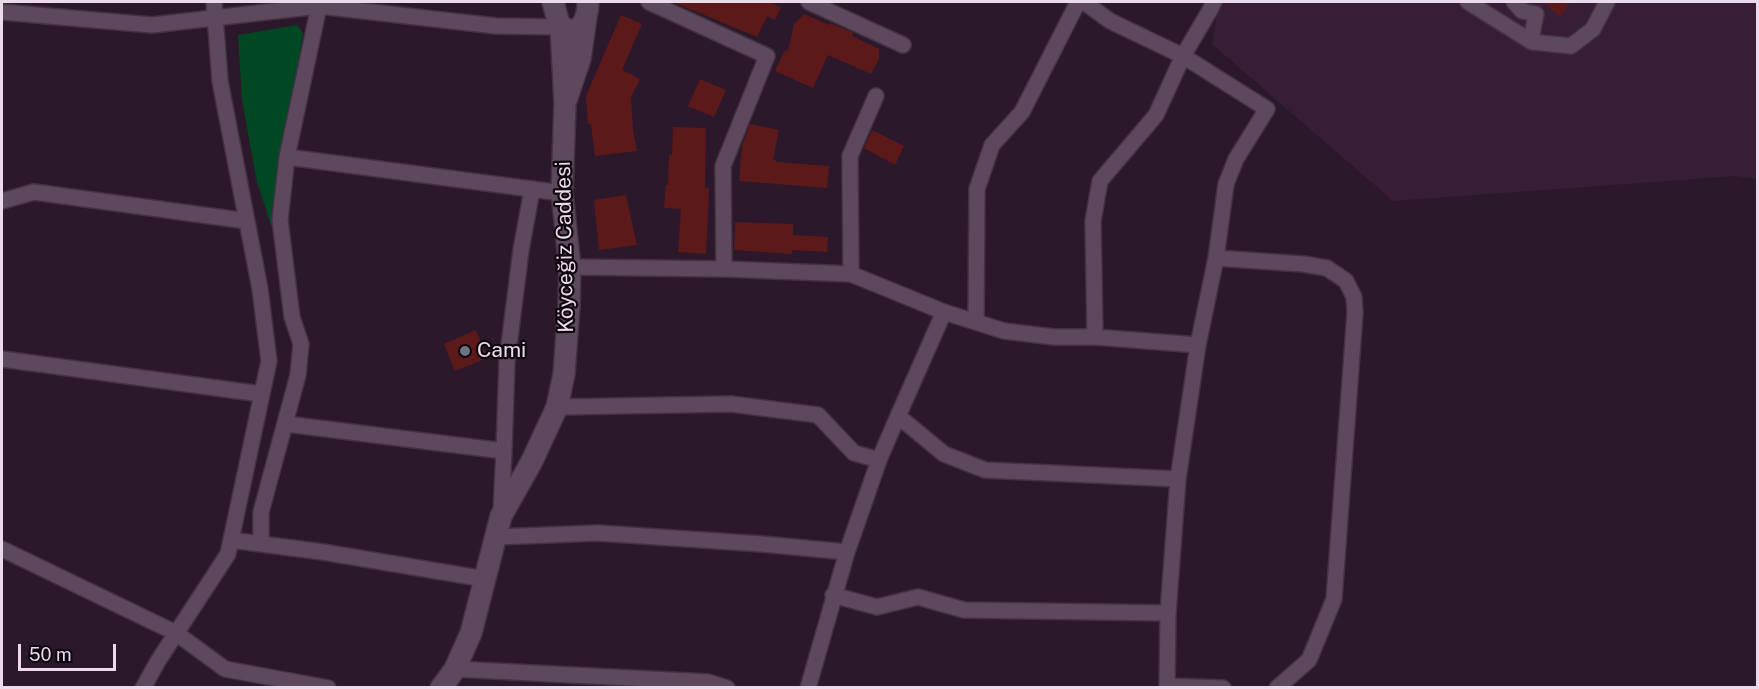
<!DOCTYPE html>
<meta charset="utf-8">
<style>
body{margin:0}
#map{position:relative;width:1759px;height:689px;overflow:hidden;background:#2c182b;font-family:"Public Sans",sans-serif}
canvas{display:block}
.frame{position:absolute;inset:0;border:3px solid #e9dbe9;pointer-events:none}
.scale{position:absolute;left:18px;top:644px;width:98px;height:27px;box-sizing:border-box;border:3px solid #e9dbe9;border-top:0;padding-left:8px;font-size:18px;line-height:21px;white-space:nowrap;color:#e9dbe9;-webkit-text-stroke:4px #0f070f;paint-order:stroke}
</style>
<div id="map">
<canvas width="1759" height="689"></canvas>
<div class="frame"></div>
<div class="scale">50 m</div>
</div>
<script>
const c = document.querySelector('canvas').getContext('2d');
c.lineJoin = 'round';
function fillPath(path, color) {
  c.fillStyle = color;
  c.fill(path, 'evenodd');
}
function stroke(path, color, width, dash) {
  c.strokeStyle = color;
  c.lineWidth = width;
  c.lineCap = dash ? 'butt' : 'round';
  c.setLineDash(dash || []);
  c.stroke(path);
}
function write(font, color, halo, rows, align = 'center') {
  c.font = font + ' "Public Sans",sans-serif';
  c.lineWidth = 4.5;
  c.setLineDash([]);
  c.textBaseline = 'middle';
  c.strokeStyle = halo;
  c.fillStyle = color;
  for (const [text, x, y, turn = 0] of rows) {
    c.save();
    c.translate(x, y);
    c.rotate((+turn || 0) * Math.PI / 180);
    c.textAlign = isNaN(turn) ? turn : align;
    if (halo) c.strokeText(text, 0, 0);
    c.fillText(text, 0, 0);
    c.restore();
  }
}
fillPath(new Path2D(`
 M1219 2H1757V179L1736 176 1393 201 1212 44Z`), '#371e36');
fillPath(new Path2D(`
 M297 25 303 33 281 165 273 231 257 182 242 100 238 35Z`), '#004724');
fillPath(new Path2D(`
 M673 2H768L781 7 775 20 767 16 757 37Z
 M1544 2H1570L1560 17Z
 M804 14 829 25 830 23 854 33 852 36 879 49V59L871 74 828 55 813 88 775 71 785 50 788 51 794 24Z
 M621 15 642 24 622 70 640 79 631 97 633 130 637 151 595 156 591 124H588L586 96Z
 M700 79 726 90 714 117 688 106Z
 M750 124 779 130 773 160H776V162L829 166 827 188 739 181 742 146Z
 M673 127 706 128 705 188H709L706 254 678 252 681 209 664 208 666 185H668L669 155H672Z
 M872 130 904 146 895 165 864 148Z
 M626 195 637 245 599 250 594 200Z
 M735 222 793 224V235L828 237 827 252 792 250V254L734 250Z
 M476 330 487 358 455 371 444 344Z`), '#5b191a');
const street = new Path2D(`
 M325 2 319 6 287 157 562 193
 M809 2 903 45
 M1084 2 1110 21 1183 56 1210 10 1214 2
 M1468 2 1532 42 1571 46 1593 29 1607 2
 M1514 2 1522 11 1536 14 1531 41
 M2 12 152 25 319 6 496 26 561 27
 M287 157 280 220 292 317 301 344 298 375 261 512V544L323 552 485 579
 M2 201 34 192 247 221
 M1216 258 1303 264 1327 268 1346 281 1354 297 1355 313 1334 599 1309 660 1277 688
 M570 267 724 269 723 166 767 56 649 2
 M724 269 851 274 944 312 1004 331 1054 337H1095L1198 345 1178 479 1168 613 1167 688
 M851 274 850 156 876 96
 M944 312 898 416 944 454 985 470 1178 479
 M976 322 977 189 992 145 1022 112 1078 2
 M1095 337 1093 221 1100 181 1156 115 1183 56 1267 109 1236 159 1226 184 1216 258 1198 345
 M2 359 261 394
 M557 407 731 404 818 415 854 453 879 460 898 416
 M286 424 504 451 501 513
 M504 451 507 361 521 250 532 190
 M496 537 598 533 762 544 847 552 879 460
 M231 540 261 544
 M2 549 176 633 225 669 328 688
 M833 595 877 607 918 597 964 610 1168 613
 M455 669 708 682 727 688
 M1167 686 1223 688
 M143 688 158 661 228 554 269 361 260 289 220 81 214 2
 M808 688 847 552`);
const secondary = new Path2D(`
 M553 2 559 24C579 42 588 19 588 2
 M561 27 565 103 580 59 586 17
 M441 688 455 669 471 633 501 516 532 461 557 407 564 374 569 306 570 267 562 193 565 103`);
stroke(street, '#423343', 18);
stroke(secondary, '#423343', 24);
stroke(street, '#5e485e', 15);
stroke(secondary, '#5e485e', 21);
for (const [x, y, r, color] of [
 [465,351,6,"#6b7280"]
]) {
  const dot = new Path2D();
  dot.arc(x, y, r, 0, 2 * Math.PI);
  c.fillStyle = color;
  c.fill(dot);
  stroke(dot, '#0f070f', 2);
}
write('21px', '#e9dbe9', '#0f070f', [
 ["Köyceğiz Caddesi",565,247,-91]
]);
write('21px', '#e9dbe9', '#0f070f', [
 ["Cami",477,351]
], 'left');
</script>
